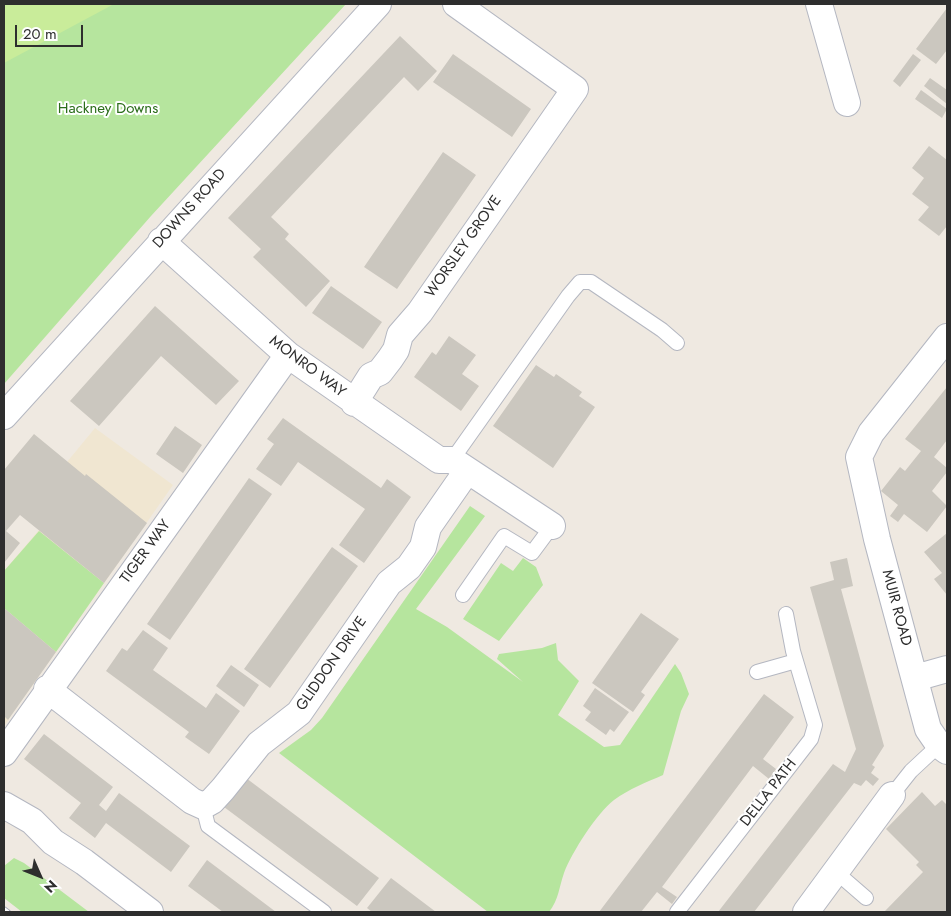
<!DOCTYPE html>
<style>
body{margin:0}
#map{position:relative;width:951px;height:916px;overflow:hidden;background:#efe9e1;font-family:Jost,sans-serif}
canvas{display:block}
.frame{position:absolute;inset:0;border:5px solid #2e2e2e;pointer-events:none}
.north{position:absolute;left:15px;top:851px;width:50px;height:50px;-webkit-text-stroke:4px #fff;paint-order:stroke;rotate:134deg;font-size:14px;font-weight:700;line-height:20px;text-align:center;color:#2e2e2e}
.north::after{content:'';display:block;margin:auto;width:18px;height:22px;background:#2e2e2e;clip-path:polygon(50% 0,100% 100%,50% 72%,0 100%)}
.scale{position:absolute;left:15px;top:25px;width:68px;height:22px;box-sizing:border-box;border:2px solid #2e2e2e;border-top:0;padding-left:6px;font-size:15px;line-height:18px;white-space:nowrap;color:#2e2e2e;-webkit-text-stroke:4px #fff;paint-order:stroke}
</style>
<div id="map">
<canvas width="951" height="916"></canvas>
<div class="frame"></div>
<div class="north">N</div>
<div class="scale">20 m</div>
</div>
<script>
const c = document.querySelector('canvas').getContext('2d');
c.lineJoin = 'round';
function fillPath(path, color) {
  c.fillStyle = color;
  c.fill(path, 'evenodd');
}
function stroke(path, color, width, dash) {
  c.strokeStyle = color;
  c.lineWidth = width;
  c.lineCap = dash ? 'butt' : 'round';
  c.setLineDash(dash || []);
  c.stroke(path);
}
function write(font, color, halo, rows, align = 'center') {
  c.font = font + ' Jost,sans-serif';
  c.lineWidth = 4;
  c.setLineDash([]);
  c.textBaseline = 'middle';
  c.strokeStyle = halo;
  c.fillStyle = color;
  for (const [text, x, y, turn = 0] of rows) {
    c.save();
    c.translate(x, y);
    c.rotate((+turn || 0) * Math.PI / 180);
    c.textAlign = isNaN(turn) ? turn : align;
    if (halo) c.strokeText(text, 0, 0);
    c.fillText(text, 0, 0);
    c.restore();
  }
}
fillPath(new Path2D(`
 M95 428 173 485 4 726V571L84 477 67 462Z`), '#f0e6d1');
fillPath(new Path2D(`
 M4 4H346L151 216 4 384Z
 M470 506 485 516 416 609 447 627 523 682 497 659 499 654 542 648 556 643 558 660 579 681 558 715 604 747 620 745 675 664 681 673 689 694 681 711 663 775C647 782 629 789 614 800 597 813 572 852 564 873 559 887 559 899 549 912H488L279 753 311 730 322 718Z
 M39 531 104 583 56 652 4 608V571Z
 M523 558 536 567 543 585 499 641 463 619 501 563 513 571Z
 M14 858 24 863 89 912H22L4 898V866Z`), '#b6e59e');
fillPath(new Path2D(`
 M4 4H114L4 63Z`), '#c9ec9a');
fillPath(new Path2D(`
 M947 8V50L936 64 916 49Z
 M400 36 437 71 418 91 404 77 271 217 289 234 285 239 330 281 306 307 253 257 261 249 228 218Z
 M453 54 531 109 512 137 433 82Z
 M913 54 921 60 900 87 893 81Z
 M930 78 947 90V104L924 86Z
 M921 90 947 109 942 118 915 99Z
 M929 146 947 160V226L939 236 918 220 929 207 912 194 924 178 912 168Z
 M443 152 476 175 397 289 364 267Z
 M331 286 382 322 363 349 312 313Z
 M155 306 239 381 216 405 161 356 99 426 70 401Z
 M449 336 476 355 462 374 479 386 461 411 414 377 432 352 436 355Z
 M536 365 554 377 556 374 582 392 579 396 595 407 553 468 493 426Z
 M947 387V440L934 457 947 468V472L932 491 947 506 927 532 904 514 898 522 890 516 898 505 881 491 900 467 905 471 921 451 905 439Z
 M283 418 381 488 387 479 411 497 364 563 339 545 365 509 298 462 281 486 256 469 274 444 267 439Z
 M175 426 202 445 183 473 156 454Z
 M34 434 85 476 86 474 147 523 104 583 20 515 6 531 20 543 4 563V470Z
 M249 478 272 494 170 640 147 624Z
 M947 533V595L934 579 942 573 924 552Z
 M332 547 358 566 270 688 244 669Z
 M847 558 853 586 841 589 884 746 872 765 875 767 871 773 879 779 873 786 866 780 861 786 854 783 754 912H718L833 764 845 772 856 749 810 587 834 580 830 562Z
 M4 608 56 652 8 720 4 716Z
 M641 613 679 639 641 692 645 695 633 712 592 683Z
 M143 630 168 648 153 670 206 708 216 693 240 711 209 754 185 737 189 732 106 671 122 648 127 651Z
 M231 665 259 685 244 707 216 686Z
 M595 688 629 712 614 732 610 729 606 735 585 720 591 712 583 706Z
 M764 694 794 717 763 759 776 769 769 779 753 766 662 887 677 897 672 904 657 892 641 912H599Z
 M44 734 113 787 99 805 106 811 119 793 190 846 171 872 106 823 95 838 69 818 81 803 24 759Z
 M246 778 379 878 357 906 224 807Z
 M922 792 935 806 942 800 947 805V912H887L885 911 923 872 916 865 919 862 886 829Z
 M207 860 276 912H223L188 886Z
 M391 878 436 912H372L367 908Z`), '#cbc7bf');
const lane = new Path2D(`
 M452 460 568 296 580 282H591L662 330 677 343
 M463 595 504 536 532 553 552 526
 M757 672 796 661
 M892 795 911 771 939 745
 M203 806 208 826 324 912
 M836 872 866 898
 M677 912 811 739 815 725 793 651 786 614`);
const street = new Path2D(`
 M819 4 847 103
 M161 241 288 355 439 460H452L552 526
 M947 337 871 433 859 457 877 539 928 729 939 745 947 751
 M354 403 371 376 380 372 390 359 396 350 400 335 420 312 575 89 456 4
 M4 416 378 4
 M915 678 947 669
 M47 689 192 801 203 806 212 801 223 789 259 744 299 713 389 583 409 567 423 547 428 527 467 471
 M4 753 288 355
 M4 805 32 821 53 842 84 862 150 912
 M806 912 892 795`);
stroke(lane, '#b4b7c1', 16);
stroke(street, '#b4b7c1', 28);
stroke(lane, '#fff', 14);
stroke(street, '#fff', 26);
const rail = new Path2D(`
 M4 909 8 912`);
stroke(rail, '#a3a6b8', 5.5);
stroke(rail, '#fff', 4, [11]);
write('15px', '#2c6e1b', '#fff', [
 ["Hackney Downs",108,109]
]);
write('15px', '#2e2e2e', '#fff', [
 ["DOWNS ROAD",190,209,-48],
 ["WORSLEY GROVE",464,247,-55],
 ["MONRO WAY",307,367,37],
 ["TIGER WAY",146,552,-54],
 ["MUIR ROAD",896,608,75],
 ["GLIDDON DRIVE",332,664,-55],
 ["DELLA PATH",769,793,-52]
]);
</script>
